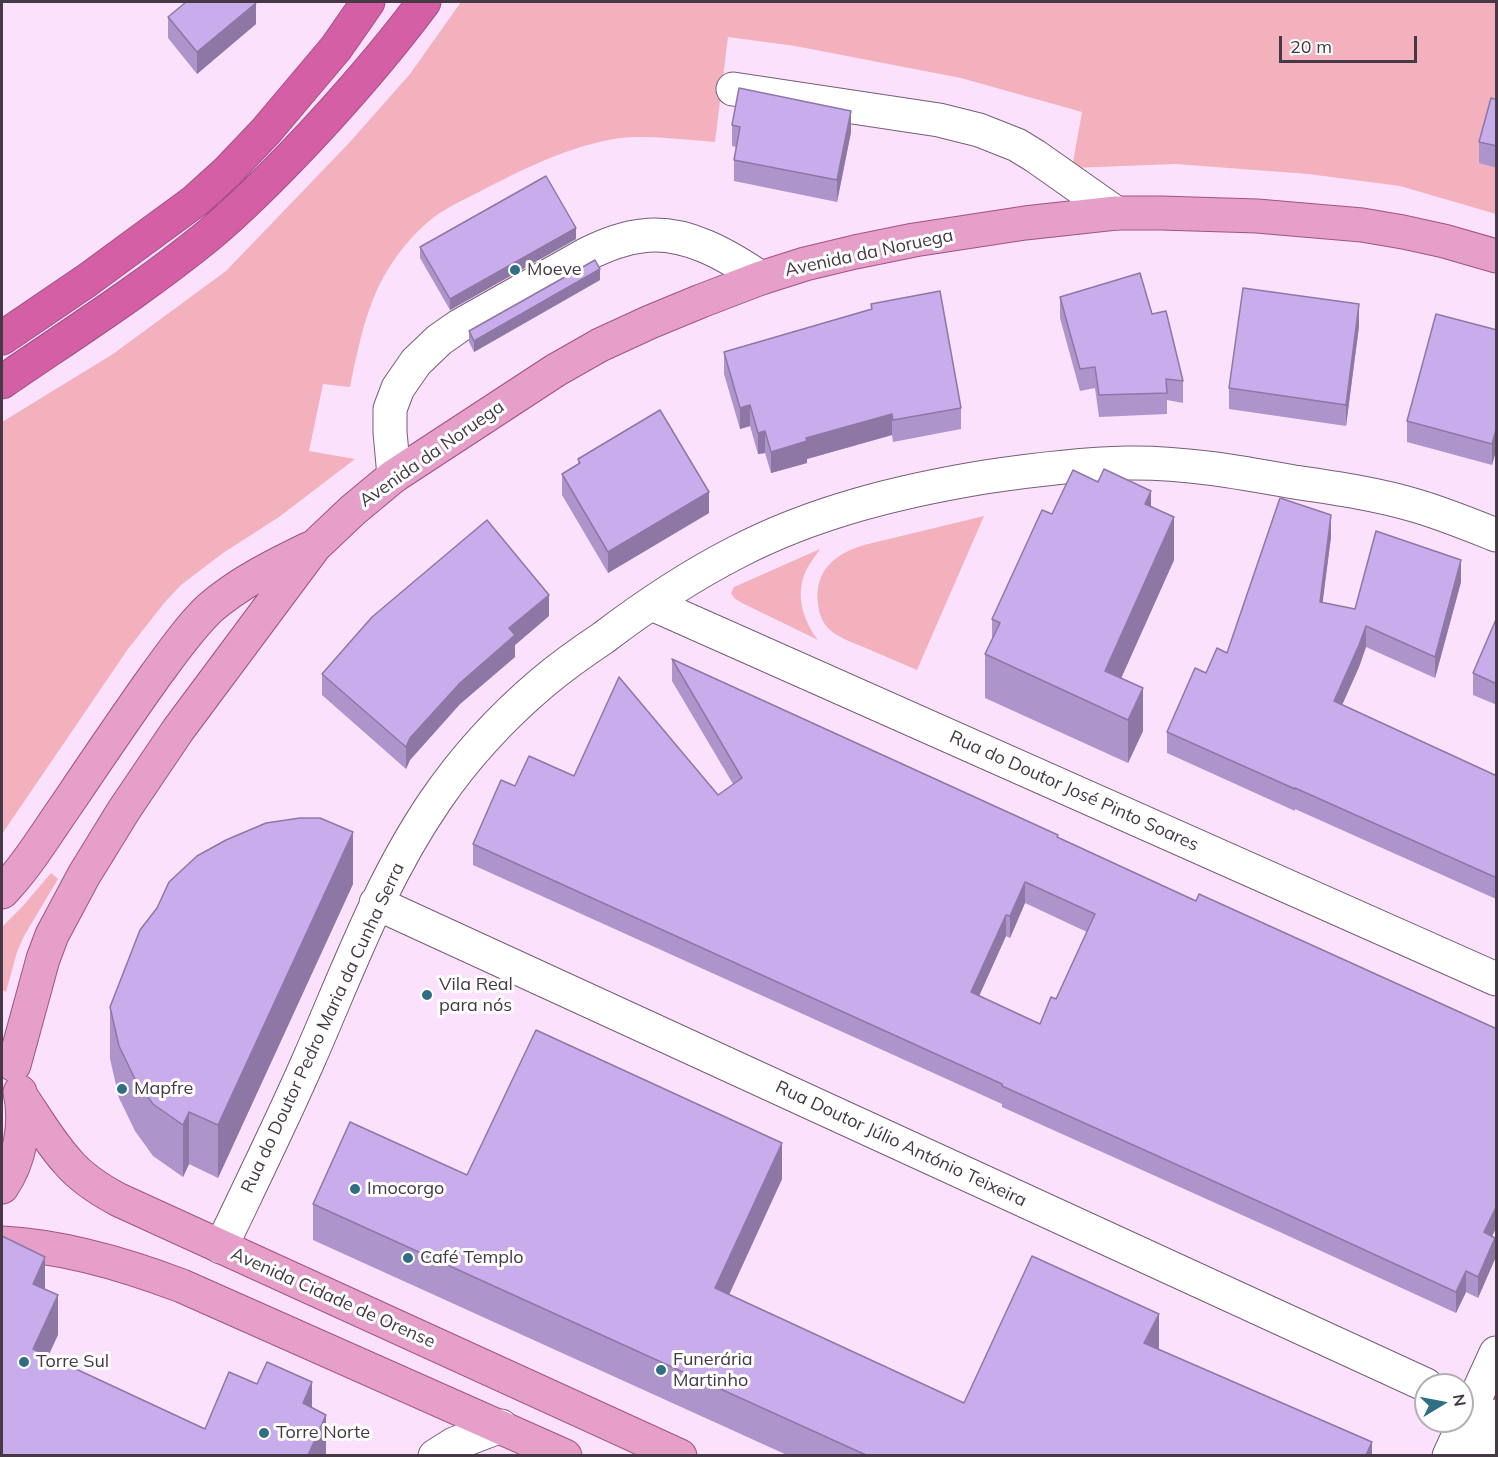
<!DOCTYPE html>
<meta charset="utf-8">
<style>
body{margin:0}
#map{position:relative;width:1498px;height:1457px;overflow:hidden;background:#fce1fc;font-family:Mulish,sans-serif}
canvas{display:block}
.frame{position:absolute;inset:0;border:3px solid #443944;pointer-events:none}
.north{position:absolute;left:1414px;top:1373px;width:60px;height:60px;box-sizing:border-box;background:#fff;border:2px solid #b4b0b4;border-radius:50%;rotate:80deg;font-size:16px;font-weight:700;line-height:24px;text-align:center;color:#443944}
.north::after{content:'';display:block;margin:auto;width:21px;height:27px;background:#2f6e83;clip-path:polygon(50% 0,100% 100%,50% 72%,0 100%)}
.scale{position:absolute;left:1279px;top:36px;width:138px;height:27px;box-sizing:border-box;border:3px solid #443944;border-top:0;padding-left:8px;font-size:18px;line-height:21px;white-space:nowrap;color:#443944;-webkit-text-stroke:4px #fff;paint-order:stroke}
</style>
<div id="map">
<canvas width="1498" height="1457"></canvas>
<div class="frame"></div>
<div class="north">N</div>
<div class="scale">20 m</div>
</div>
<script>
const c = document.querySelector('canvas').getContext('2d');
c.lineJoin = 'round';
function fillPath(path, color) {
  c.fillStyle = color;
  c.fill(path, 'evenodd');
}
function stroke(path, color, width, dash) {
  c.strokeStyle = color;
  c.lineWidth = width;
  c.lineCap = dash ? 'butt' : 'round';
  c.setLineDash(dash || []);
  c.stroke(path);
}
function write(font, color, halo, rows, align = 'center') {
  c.font = font + ' Mulish,sans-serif';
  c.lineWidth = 6;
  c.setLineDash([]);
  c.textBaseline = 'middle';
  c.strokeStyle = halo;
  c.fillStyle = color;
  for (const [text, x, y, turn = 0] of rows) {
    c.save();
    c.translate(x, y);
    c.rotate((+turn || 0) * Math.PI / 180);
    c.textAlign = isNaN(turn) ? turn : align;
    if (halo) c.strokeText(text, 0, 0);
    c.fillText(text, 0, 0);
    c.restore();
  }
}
fillPath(new Path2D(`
 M461 2H1496V214L1400 186 1308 174 1175 164 1072 168 1082 112 961 78 795 46 728 37 715 142C684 140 644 134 614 139 567 147 521 170 479 192 461 201 443 209 428 222 414 234 402 248 392 263 367 300 359 344 350 387L323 384 309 451 355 459 279 517 223 553 181 585 165 602 128 649 2 834V422L113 354 226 271 349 143 410 74Z
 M984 516 917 670C898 662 880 654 861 646 851 642 837 637 829 629 822 622 819 613 818 604 814 570 835 554 864 545Z
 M820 549C815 557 808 565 805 573 795 596 804 622 818 640L742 603 734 598 731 593 734 587Z
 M51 873 58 879 24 936 17 952 6 992 2 989V927L22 907Z`), '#f3b1bd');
const minor = new Path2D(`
 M733 89 939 120 979 130 1017 145 1035 156 1116 213
 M394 476 390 432V409L398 388 416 362 439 340 459 326 585 255C603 246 622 238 642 236 685 230 727 255 761 278
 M652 604 1496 979
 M376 903 1426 1385
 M221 1247C251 1184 282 1121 310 1057 348 970 381 880 435 801 465 757 502 717 542 683 561 667 582 652 603 638 645 606 690 576 737 552 814 512 900 491 985 477 1032 470 1080 464 1127 463 1183 462 1239 472 1294 482 1335 488 1377 494 1417 506 1444 514 1471 525 1496 535
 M435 1456 454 1444 501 1426
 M1449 1456 1496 1353
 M1478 1456 1496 1416`);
const major = new Path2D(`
 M2 892C27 866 46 834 67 804 96 761 125 718 155 676 172 653 189 628 210 608 239 583 273 566 308 549
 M14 1065 43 959 52 935 84 875 124 810 178 730 315 546 353 510 394 476 556 370 600 345 650 322 701 301 761 278 805 264 855 252 914 240 1025 223 1116 213H1161L1257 216 1362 225 1403 232 1444 241 1496 256
 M21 1096C36 1118 49 1141 67 1161 81 1178 100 1190 119 1200L680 1456
 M2 1187C20 1161 27 1123 20 1092
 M2 1243C63 1246 124 1264 182 1286L565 1456`);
const highway = new Path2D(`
 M2 338 86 281 195 201 227 172 266 131 336 48 368 2
 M2 382C72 334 143 289 209 235 245 205 278 171 310 137 350 94 389 49 424 2`);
stroke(minor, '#755e75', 35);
stroke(major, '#a25282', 35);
stroke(highway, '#a25282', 35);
stroke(minor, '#fff', 33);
stroke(major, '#e59fc8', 33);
stroke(highway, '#d45fa4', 33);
fillPath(new Path2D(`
 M168 17 256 24 197 74 168 38Z
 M1497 100V168L1479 163V142Z
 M732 125 851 132 837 202 734 181V160L736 147 732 146Z
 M576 239 450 310 420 258V247Z
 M600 280 474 352 469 342V331Z
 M1060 297 1152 314 1183 381V403L1167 400V414L1099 417 1095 388 1080 391 1060 318Z
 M871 304 961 408V429L893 442 892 435 807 459V463L771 473 765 453 758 454 750 426 740 429 724 374V352L871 309Z
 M1359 326 1346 426 1229 409V388Z
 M1497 330V447L1492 465 1407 442V421Z
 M578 459 709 513 608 573 562 495V474L578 465Z
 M1151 506 1174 560 1121 678 1143 731 1128 763 985 698V654L992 639V619L1052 514Z
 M1331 537 1322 603 1355 609 1461 582 1435 678 1366 647 1359 667 1342 705 1497 776V902L1496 899 1295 809V811L1167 753V732L1206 673 1227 653Z
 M549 616 515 645V657L460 704 410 760 406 769 322 695V674Z
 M1497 617V705L1473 695V673Z
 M672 659 1196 901 1497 1029V1226L1492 1236 1495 1259 1478 1298 1466 1292 1456 1313 1282 1233 1002 1107V1104L473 865V844L515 786 574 776 718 795 733 784 672 681ZM1025 903 1087 932 1056 999 1040 1024 979 996 1006 936 1010 938Z
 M353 884 218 1178 189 1164 183 1177 153 1156 135 1131 119 1098 110 1059V1007L157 908Z
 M467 1175 782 1179 729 1295 964 1403 1159 1350 1372 1455H787L313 1240V1204Z`), '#ad94cb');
fillPath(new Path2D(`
 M256 3V24L197 74V52Z
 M851 111V132L837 202V180Z
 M576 228V239L450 310V299Z
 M600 269V280L474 352V341Z
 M1359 304V326L1346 426V405Z
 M750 405V426L740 429V408Z
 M892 414V435L807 459V463L771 473V452L806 438Z
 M1497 426V447L1492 465V444Z
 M765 431V453L758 454V433Z
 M1151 491V535L1145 504Z
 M709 492V513L608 573V552Z
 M1331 515V537L1320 623V602Z
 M1174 517V560L1107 710 1105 671Z
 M1461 560V582L1435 678V657Z
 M549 595V616L515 645V657L460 704 410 760 406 769V747L410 738 509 628Z
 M1366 626V647L1359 667 1334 723V701Z
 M1143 688V731L1128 763V720Z
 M353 832V884L218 1178V1125Z
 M1025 882V903L1010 938V916Z
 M1006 915V936L971 1014V992Z
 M189 1112V1164L183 1177V1125Z
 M782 1143V1179L715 1325V1288Z
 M1497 1205V1226L1484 1253V1232Z
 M1495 1238V1259L1478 1298V1277Z
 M45 1257V1296L33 1284Z
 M1466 1271V1292L1456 1313V1292Z
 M58 1295V1335L33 1389V1349Z
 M1159 1314V1350L1144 1343Z
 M312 1382V1421L303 1403Z
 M326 1415V1455H308Z
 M1372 1442V1455H1366Z`), '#8d78a5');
const building = new Path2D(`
 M186 2H255L256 3 197 52 168 17Z
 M739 88 851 111 837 180 734 160 740 127 732 125Z
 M1491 98 1497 100V146L1479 142Z
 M546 176 576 228 450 299 420 247Z
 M595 260 600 269 474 341 469 331Z
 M1140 273 1152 314 1166 311 1183 381 1166 379 1167 393 1099 395 1095 367 1080 369 1060 297Z
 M1243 288 1359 304 1346 405 1229 388Z
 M940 291 961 408 893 420 892 414 806 438 807 441 771 452 765 431 758 433 750 405 740 408 724 352 872 309 871 304Z
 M1436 314 1497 330V426L1492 444 1407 421Z
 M660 410 709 492 608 552 562 474 580 463 578 459Z
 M1104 469 1151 491 1145 504 1174 517 1105 671 1143 688 1128 720 985 654 1000 623 992 619 1042 510 1052 514 1073 470 1098 482Z
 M1280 498 1331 515 1320 602 1355 609 1376 531 1461 560 1435 657 1366 626 1359 645 1334 701 1497 776V878L1295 788V789L1167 732 1195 668 1206 673 1217 648 1227 653Z
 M487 520 549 595 509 628 515 635 460 683 410 738 406 747 322 674 372 617Z
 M1497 617V684L1473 673Z
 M672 659 1058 835 1057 837 1196 901 1199 894 1497 1029V1205L1484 1232 1495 1238 1478 1277 1466 1271 1456 1292 1282 1212 1002 1086V1084L473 844 501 780 515 786 529 756 574 776 619 677 718 795 742 778ZM1025 882 1095 914 1056 999 1051 997 1040 1024 971 992 1006 915 1010 916Z
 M300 818H320L353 832 218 1125 189 1112 183 1125 153 1104 135 1079 119 1046 110 1007 140 930 157 908 169 882 197 856 226 840 266 823Z
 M536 1030 782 1143 715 1288 964 1403 1032 1256 1159 1314 1144 1343 1372 1442 1366 1455H866L313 1204 350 1122 467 1175Z
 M2 1236 45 1257 33 1284 58 1295 33 1349 205 1429 229 1372 257 1384 267 1362 312 1382 303 1403 326 1415 308 1455H2Z`);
fillPath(building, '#c9acec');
stroke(building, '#8d78a5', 1.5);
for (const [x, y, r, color] of [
 [515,270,6,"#2f6e83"],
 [427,995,6,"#2f6e83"],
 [122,1089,6,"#2f6e83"],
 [355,1189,6,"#2f6e83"],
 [408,1258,6,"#2f6e83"],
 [24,1362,6,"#2f6e83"],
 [661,1370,6,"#2f6e83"],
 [264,1433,6,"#2f6e83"]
]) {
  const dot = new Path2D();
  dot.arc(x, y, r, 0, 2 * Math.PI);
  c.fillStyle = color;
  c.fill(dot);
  stroke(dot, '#fff', 2);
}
write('18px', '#443944', '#fff', [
 ["Avenida da Noruega",869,253,-12],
 ["Avenida da Noruega",432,454,-35],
 ["Rua do Doutor José Pinto Soares",1074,791,24],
 ["Rua do Doutor Pedro Maria da Cunha Serra",323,1028,-65],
 ["Rua Doutor Júlio António Teixeira",901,1144,25],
 ["Avenida Cidade de Orense",333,1298,24]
]);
write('18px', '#443944', '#fff', [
 ["Moeve",527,270],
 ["Vila Real",439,985],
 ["para nós",439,1006],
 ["Mapfre",134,1089],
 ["Imocorgo",367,1189],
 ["Café Templo",420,1258],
 ["Funerária",673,1360],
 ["Martinho",673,1381],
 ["Torre Sul",36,1362],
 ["Torre Norte",276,1433]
], 'left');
</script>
